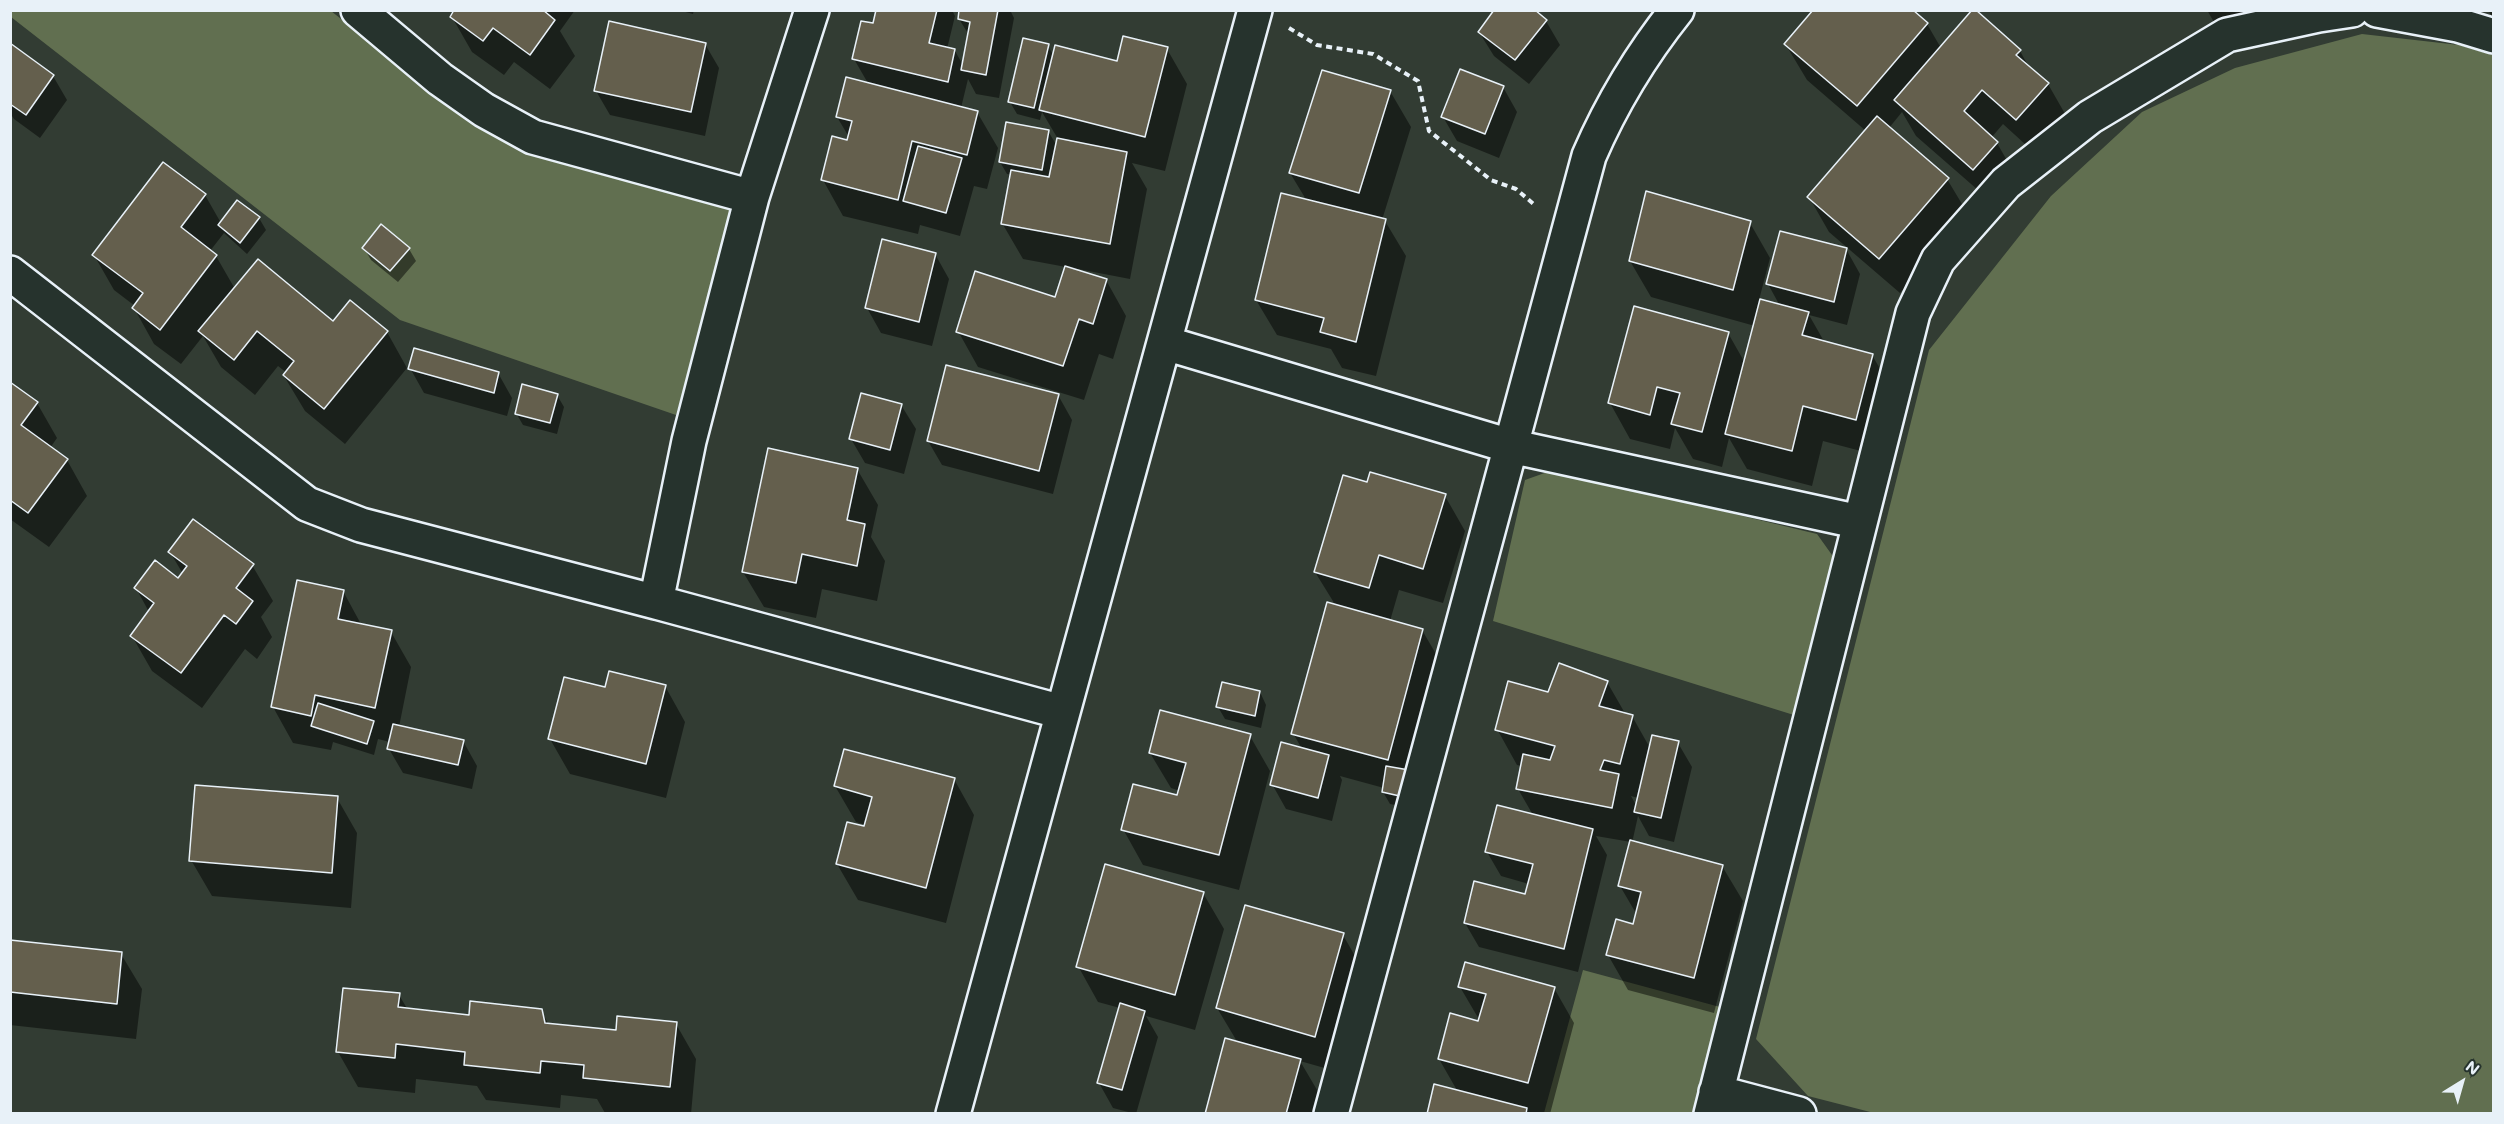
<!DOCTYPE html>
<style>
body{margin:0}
#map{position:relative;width:2504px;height:1124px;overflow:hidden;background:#323c33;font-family:Mali,sans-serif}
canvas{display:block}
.frame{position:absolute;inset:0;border:12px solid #e8f1f8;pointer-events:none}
.north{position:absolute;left:2432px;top:1052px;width:60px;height:60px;-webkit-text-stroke:4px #26332d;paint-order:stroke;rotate:37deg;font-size:16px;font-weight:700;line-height:24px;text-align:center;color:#e8f1f8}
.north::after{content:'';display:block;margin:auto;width:21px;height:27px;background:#e8f1f8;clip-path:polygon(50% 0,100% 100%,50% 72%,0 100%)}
</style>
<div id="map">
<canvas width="2504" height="1124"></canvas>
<div class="frame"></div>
<div class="north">N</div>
</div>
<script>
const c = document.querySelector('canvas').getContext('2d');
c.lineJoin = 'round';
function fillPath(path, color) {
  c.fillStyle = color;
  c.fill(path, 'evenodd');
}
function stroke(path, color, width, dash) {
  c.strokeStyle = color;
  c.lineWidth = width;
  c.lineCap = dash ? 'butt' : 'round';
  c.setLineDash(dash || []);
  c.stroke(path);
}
fillPath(new Path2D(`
 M10 11H331L430 89 740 204 676 415 400 320 11 17Z
 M2362 34 2459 45 2493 55V1113L1878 1114 1808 1096 1756 1039 1929 350 2051 196 2142 112 2235 68Z
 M1553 470 1817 534 1837 562 1797 716 1493 621 1525 480Z
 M1583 970 1720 1007 1693 1113H1544Z`), '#616f50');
fillPath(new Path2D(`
 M456 10H575L560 31 575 56 550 89 514 62 504 75 472 52 452 17Z
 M678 10H694L693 14Z
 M878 10H952L955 16 947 49 955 51 963 65 969 35 959 19 961 10H1010L1014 18 999 98 976 94 968 79 961 108 977 112 998 148 987 189 974 186 960 236 920 225 918 234 843 216 823 180 849 137 837 117 869 85 854 59 874 24Z
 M2207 10H2275L2223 38Z
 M2488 10H2494V18H2493Z
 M1546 21 1560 45 1529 84 1494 56 1479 32Z
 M1927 24 1941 48 2020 51 2030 69 2048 84 2068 119 2037 155 2003 124 1991 138 1997 143 2017 178 1994 204 1916 136 1902 112 1889 128 1947 179 1968 214 1900 293 1829 232 1809 197 1866 131 1807 80 1786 45Z
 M705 44 719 68 705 136 610 115 596 91Z
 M10 45 53 76 67 100 40 138 14 119 10 113Z
 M1048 46 1054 56 1118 63 1167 49 1187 84 1165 171 1132 163 1147 189 1130 279 1078 269 1077 271 1106 280 1126 316 1113 359 1099 354 1084 400 978 367 958 331 1056 299 1066 267 1023 259 1002 223 1012 175 1007 174 1000 162 1048 131 1057 146 1058 139 1042 112 1040 120 1017 114 1010 102Z
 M1503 87 1517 112 1499 158 1457 141 1443 117Z
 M1390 91 1411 127 1382 220 1385 221 1406 256 1376 376 1342 368 1331 349 1277 335 1256 300 1307 201 1290 173Z
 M205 195 221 223 259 218 266 230 247 254 224 233 210 251 216 256 235 289 334 323 387 332 407 368 345 444 305 411 284 376 287 373 278 366 255 395 221 367 203 336 181 364 154 344 134 308 135 306 114 290 94 255Z
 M1750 223 1770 258 1759 300 1780 306 1768 284 1846 249 1860 274 1847 325 1809 315 1825 343 1872 355 1893 391 1876 455 1823 441 1812 486 1747 469 1729 438 1722 467 1693 459 1675 428 1670 449 1630 439 1610 403 1728 333 1745 363 1755 326 1651 297 1630 261Z
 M364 248 409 249 416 261 398 282 371 260Z
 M935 254 949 279 932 346 881 333 867 308Z
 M410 368 498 373 512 398 507 416 424 393Z
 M10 381 11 384 37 403 57 438 50 448 67 460 87 496 49 547 10 519Z
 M557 395 564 407 557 434 523 425 516 413Z
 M1058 395 1072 420 1053 494 942 465 928 441Z
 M901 405 916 429 904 474 865 463 851 439Z
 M857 469 878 505 871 537 885 561 877 601 822 589 816 618 764 607 743 572Z
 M1368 484 1445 496 1465 531 1443 603 1399 590 1390 621 1422 630 1443 666 1411 808 1390 804 1383 792 1384 788 1340 776 1342 780 1332 821 1286 809 1272 784 1302 749 1293 733 1336 606 1315 572Z
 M170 552 252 565 273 601 261 617 272 637 257 659 245 649 202 708 152 671 132 636 149 612 136 588 178 580 183 574Z
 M343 591 362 626 391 632 411 667 399 727 463 741 477 766 472 789 403 773 389 749 390 742 378 739 374 755 333 742 331 750 293 743 273 707Z
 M1607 682 1626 715 1632 716 1650 748 1678 743 1692 767 1674 842 1649 836 1638 816 1632 843 1722 866 1743 901 1714 1013 1628 990 1608 955 1634 926 1637 915 1620 886 1631 842 1596 836 1607 855 1578 972 1479 947 1465 923 1526 896 1529 884 1501 876 1487 852 1533 815 1518 789 1522 766 1517 765 1497 729 1549 694ZM1631 796 1638 798 1637 807Z
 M665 686 685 722 666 798 570 774 550 739 606 689Z
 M1260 692 1266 705 1261 728 1225 719 1218 707Z
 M1250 736 1270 771 1239 890 1143 865 1123 829 1178 797 1180 791 1171 788 1150 753Z
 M954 779 974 815 946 923 858 900 837 864 866 825 856 822 835 786Z
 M337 798 357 833 351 908 212 896 191 860Z
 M1203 893 1224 929 1195 1030 1146 1016 1158 1037 1136 1114 1113 1108 1099 1083 1120 1008 1098 1002 1078 966Z
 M1343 935 1363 970 1335 1071 1300 1061 1320 1095 1315 1114H1206L1238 1043 1217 1008Z
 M10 942 121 954 142 989 136 1039 10 1025Z
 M1460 987 1554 988 1574 1023 1550 1114H1429L1458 1092 1439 1059 1480 1021Z
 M399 995 408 1010 470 1017 541 1010 549 1025 617 1032 676 1024 696 1059 691 1114 605 1113 597 1099 561 1095 560 1108 486 1100 477 1086 416 1079 415 1093 358 1087 338 1052Z`), '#0007');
const building = new Path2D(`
 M454 10H543L555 20 530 55 493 28 483 41 450 17Z
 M876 10H937L929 43 955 49 948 82 852 59 861 21 873 23Z
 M959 10H998L986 75 961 70 970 22 958 19Z
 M1494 10H1535L1547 20 1515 60 1478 32Z
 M1813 10H1913L1928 23 1857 106 1784 44Z
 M1972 10H1976L2021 50 2016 55 2049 83 2016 120 1982 90 1964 111 1998 142 1973 170 1894 100Z
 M609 21 706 43 691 112 594 91Z
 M1123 36 1168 47 1145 137 1039 110 1055 45 1117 61Z
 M1023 38 1049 44 1034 108 1008 102Z
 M10 43 54 75 26 115 10 104Z
 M1460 69 1504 86 1485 134 1441 117Z
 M1322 70 1391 90 1359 193 1289 173Z
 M846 77 978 111 967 155 912 141 898 200 821 180 832 136 847 140 852 121 836 117Z
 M1877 116 1949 178 1879 259 1807 197Z
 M1006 122 1049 130 1042 170 999 162Z
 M1057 138 1127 152 1110 244 1001 224 1011 170 1049 177Z
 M918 146 962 158 946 213 903 201Z
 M163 162 206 194 181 227 217 255 160 330 132 308 143 293 92 255Z
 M1646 191 1751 221 1733 290 1629 261Z
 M1281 193 1386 219 1356 342 1320 332 1324 318 1255 300Z
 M237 200 260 217 240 243 218 225Z
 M381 224 410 248 390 271 362 248Z
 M1780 231 1847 248 1834 302 1766 284Z
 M882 239 936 253 919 322 865 308Z
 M258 259 333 321 350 300 388 331 324 409 283 375 294 361 257 331 234 360 198 331Z
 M1065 266 1107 279 1093 324 1079 319 1063 366 956 332 975 271 1055 297Z
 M1760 299 1809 312 1802 335 1873 354 1856 420 1803 406 1792 451 1725 434Z
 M1634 306 1729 332 1702 432 1671 424 1680 393 1657 387 1650 415 1608 403Z
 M414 348 499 372 494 393 408 369Z
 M946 365 1059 394 1039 471 927 441Z
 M10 382 38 402 21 425 68 459 28 513 10 500Z
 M522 384 558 394 550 423 515 414Z
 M861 393 902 404 890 450 849 439Z
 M768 448 858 468 847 520 865 524 857 566 802 554 796 583 742 572Z
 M1370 472 1446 494 1423 569 1379 555 1369 588 1314 572 1343 475 1367 482Z
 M193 519 254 564 236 588 253 601 236 624 224 615 181 673 130 636 154 603 134 588 155 560 178 578 187 566 168 552Z
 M297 580 344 590 338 619 392 630 375 708 315 695 311 716 271 707Z
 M1327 602 1423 629 1388 760 1291 734Z
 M1559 663 1608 681 1599 706 1633 715 1620 764 1604 760 1600 770 1619 774 1612 808 1516 789 1523 754 1550 760 1555 746 1495 730 1508 681 1548 692Z
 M609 671 666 685 646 764 548 739 564 677 605 687Z
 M1222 682 1260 691 1255 716 1216 707Z
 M318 703 374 721 367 744 311 726Z
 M1160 710 1251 734 1219 855 1121 830 1133 784 1177 795 1186 763 1149 753Z
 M393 724 464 740 458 765 387 749Z
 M1652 735 1679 741 1661 818 1634 812Z
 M1281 742 1329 755 1318 798 1270 785Z
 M844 749 955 778 926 888 836 864 847 822 864 826 872 797 834 786Z
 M1386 766 1409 770 1404 797 1382 792Z
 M195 785 338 796 332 873 189 861Z
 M1497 805 1593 829 1564 949 1464 923 1474 881 1525 894 1533 864 1485 852Z
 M1630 840 1723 865 1694 978 1606 955 1616 919 1633 924 1641 892 1618 886Z
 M1105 864 1204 892 1175 995 1076 967Z
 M1245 905 1344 933 1315 1037 1216 1008Z
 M10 940 122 952 117 1004 10 992Z
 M1465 962 1555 987 1528 1083 1438 1059 1450 1013 1478 1021 1486 994 1458 987Z
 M343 988 400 993 398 1007 469 1015 470 1001 542 1009 545 1023 616 1030 617 1016 677 1022 670 1087 583 1078 584 1065 541 1061 540 1073 464 1065 465 1052 396 1044 395 1058 336 1052Z
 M1120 1003 1145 1011 1122 1090 1097 1083Z
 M1225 1038 1301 1059 1286 1114H1205Z
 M1434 1084 1527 1108 1526 1114H1427Z`);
fillPath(building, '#645f4d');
stroke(building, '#e8f1f8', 1.5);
const minor = new Path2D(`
 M358 10 440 79 484 110 533 137 752 197
 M812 10 752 197 689 441 656 602 1062 712
 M2377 10 2458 25 2494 36
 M10 273 307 504 361 525 656 602
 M1165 343 1510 446 1860 522
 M1716 1092 1799 1114
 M953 1114 1255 10
 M1331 1114 1589 156C1612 103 1641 55 1677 10
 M1711 1114 1913 313 1938 260 2006 183 2090 117 2227 35 2319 15 2352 10`);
stroke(minor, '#e8f1f8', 38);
stroke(new Path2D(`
 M1289 28 1317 45 1373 54 1418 81 1429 131 1491 180 1516 189 1536 206`), '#e8f1f8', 4, [6, 4.5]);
stroke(minor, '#26332d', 33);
</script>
